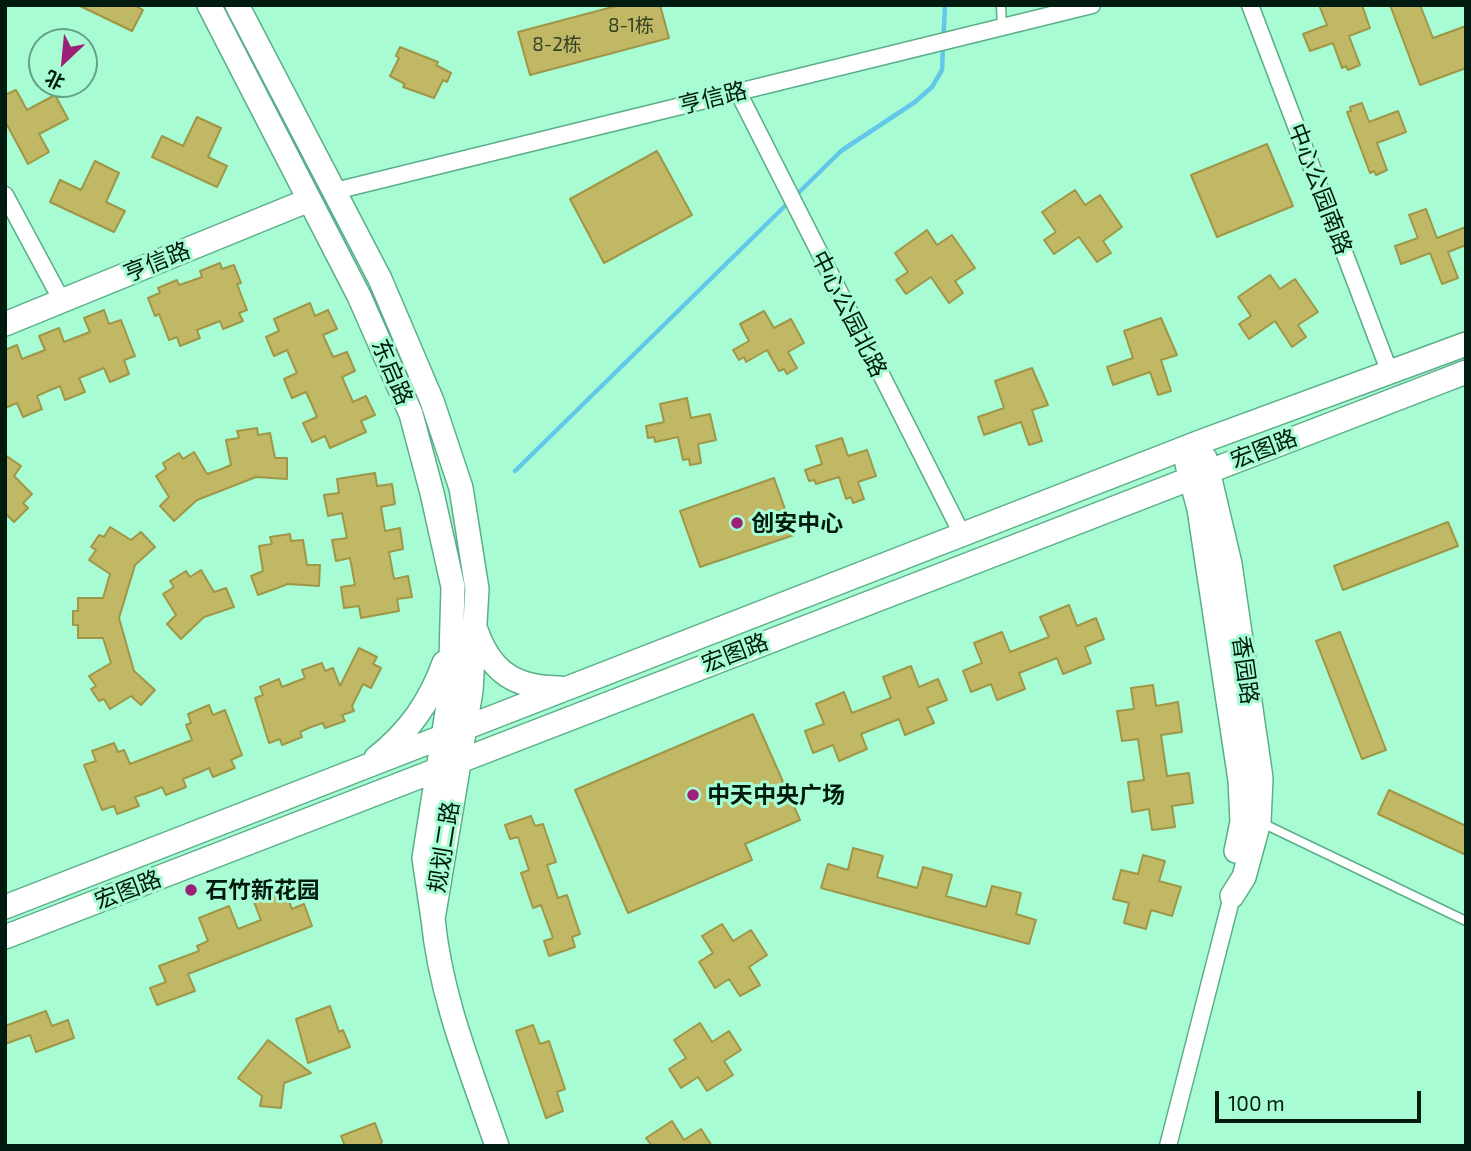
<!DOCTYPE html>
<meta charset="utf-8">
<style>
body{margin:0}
#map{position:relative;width:1471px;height:1151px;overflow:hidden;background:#a7fcd3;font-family:"Exo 2","Noto Sans SC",sans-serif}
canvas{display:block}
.frame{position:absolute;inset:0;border:7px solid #021b10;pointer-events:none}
.north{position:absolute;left:28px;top:28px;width:70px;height:70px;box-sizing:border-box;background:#a7fcd3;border:2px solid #65a285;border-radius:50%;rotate:206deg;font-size:19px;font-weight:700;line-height:28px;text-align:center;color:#021b10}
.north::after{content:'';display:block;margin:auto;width:24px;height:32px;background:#9b2078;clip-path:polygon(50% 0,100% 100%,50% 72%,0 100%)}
.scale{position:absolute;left:1215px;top:1091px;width:206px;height:32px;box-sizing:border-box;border:4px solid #021b10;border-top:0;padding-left:9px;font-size:21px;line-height:24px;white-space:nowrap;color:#021b10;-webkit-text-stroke:5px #a7fcd3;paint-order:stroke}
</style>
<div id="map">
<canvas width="1471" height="1151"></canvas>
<div class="frame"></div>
<div class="north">北</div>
<div class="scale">100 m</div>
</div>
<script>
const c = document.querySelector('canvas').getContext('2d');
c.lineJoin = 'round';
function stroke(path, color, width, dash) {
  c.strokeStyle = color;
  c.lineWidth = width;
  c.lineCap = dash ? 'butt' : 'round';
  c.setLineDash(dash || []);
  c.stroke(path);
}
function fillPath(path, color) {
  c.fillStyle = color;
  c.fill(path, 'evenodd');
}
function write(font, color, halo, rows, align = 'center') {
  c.font = font + ' "Exo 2","Noto Sans SC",sans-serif';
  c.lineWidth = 6;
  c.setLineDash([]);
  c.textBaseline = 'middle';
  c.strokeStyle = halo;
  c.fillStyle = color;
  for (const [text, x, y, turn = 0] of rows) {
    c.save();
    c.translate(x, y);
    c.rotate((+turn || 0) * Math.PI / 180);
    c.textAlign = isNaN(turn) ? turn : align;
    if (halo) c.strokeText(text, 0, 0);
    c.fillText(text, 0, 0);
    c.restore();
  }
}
stroke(new Path2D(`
 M515 471 841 151 915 102 932 87 942 70 945 5`), '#63c7e9', 4.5);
const building = new Path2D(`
 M78 5H134L143 10 132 31Z
 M620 5H660L669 38 530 75 518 32Z
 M1319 5H1362L1370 28 1349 36 1360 65 1348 70 1346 66 1342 68 1333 43 1310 51 1303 34 1327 25Z
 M1390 5H1420L1433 38 1466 26V68L1420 85Z
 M400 47 438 62 436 65 451 73 447 82 443 80 434 98 403 87 405 84 390 76 399 58 396 56Z
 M16 90 27 110 55 95 68 119 39 134 49 152 28 164 5 121V95Z
 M1362 103 1369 122 1398 111 1406 132 1377 143 1387 170 1376 175 1374 171 1370 173 1347 112 1351 111 1350 107Z
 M197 117 221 128 208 157 227 166 217 187 152 157 162 136 183 146Z
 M1267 144 1293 206 1217 237 1191 175Z
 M657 151 692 215 604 263 570 199Z
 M95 161 119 173 106 202 125 211 114 232 50 202 60 180 81 190Z
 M1075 190 1085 205 1100 195 1122 227 1103 241 1111 253 1097 262 1079 237 1054 254 1044 240 1056 232 1042 212Z
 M1426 209 1437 238 1466 227V245L1448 252 1458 278 1442 284 1430 253 1401 264 1395 246 1418 238 1409 215Z
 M927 230 937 245 952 235 975 268 955 281 963 293 949 303 931 277 906 294 896 280 908 272 895 253Z
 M220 263 222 269 234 265 241 283 237 284 247 310 239 313 243 321 223 329 220 321 197 330 200 338 180 346 177 337 169 340 159 314 155 316 148 298 160 293 158 288 177 280 179 285 191 281 202 277 200 271Z
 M1270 275 1280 289 1295 279 1318 312 1298 325 1306 337 1292 347 1275 321 1249 339 1239 324 1251 316 1238 297Z
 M310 303 315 316 328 310 337 329 323 335 333 357 347 352 355 371 342 377 353 402 366 396 375 415 361 421 366 432 330 448 325 436 312 442 303 423 317 417 312 405 306 392 292 398 284 379 297 373 287 350 274 356 266 337 279 331 274 319Z
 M104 310 109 324 121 320 129 341 135 356 124 360 129 374 110 382 104 368 92 373 79 378 85 392 65 400 60 386 48 391 37 396 42 409 23 417 17 403 5 408V350L17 345 22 359 45 350 39 336 59 328 64 342 90 332 84 318Z
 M764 311 774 328 791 319 804 343 788 352 797 368 787 374 784 369 779 371 767 350 746 362 744 357 739 360 733 350 749 341 740 324Z
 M1161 318 1177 355 1161 360 1171 391 1158 395 1150 372 1113 385 1107 367 1133 358 1124 331Z
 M1032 368 1048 405 1032 410 1042 441 1029 445 1021 422 984 435 978 417 1004 408 995 381Z
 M687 398 691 418 710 414 716 440 698 444 701 463 690 465 689 459 683 460 678 437 655 442 654 437 648 438 646 426 664 422 660 404Z
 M257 428 258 435 270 433 275 458H287V479L256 477 197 500 174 521 160 506 169 497 156 476 166 469 163 463 179 453 183 459 194 452 207 474 219 470 231 465 226 440 239 438 237 431Z
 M842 438 848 456 867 450 876 476 858 482 864 499 853 503 851 497 846 499 839 477 816 484 814 480 809 481 805 470 822 464 816 446Z
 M5 455 21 466 14 476 32 494 23 503 28 508 14 522 5 513Z
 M375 473 377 486 392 484 395 504 381 507 385 531 400 528 403 549 389 552 394 579 408 576 412 597 397 599 399 611 361 618 359 606 344 608 341 587 355 585 350 558 336 561 332 540 347 538 342 513 328 516 324 495 339 493 337 479Z
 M774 478 794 535 700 567 680 511Z
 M1448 522 1458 546 1343 590 1334 566Z
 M110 527 131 540 141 532 155 547 135 565 119 618 134 671 155 690 141 705 131 696 110 709 104 699 99 701 91 689 96 686 89 676 111 663 103 638H78V625H73V611H78V598H103L110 574 89 560 96 550 91 547 99 535 104 537Z
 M290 534 291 541 303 540 307 565H320L319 586 288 584 258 595 251 576 263 571 259 546 272 544 270 537Z
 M201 570 214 592 226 588 234 607 204 617 181 639 167 624 176 615 163 594 174 587 170 581 186 571 190 577Z
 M1069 605 1077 626 1096 618 1104 639 1085 647 1091 663 1063 674 1057 658 1019 673 1025 689 997 700 991 684 971 692 963 671 982 663 974 643 1002 632 1010 652 1049 637 1040 617Z
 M1340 632 1386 750 1362 759 1316 641Z
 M359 648 377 657 373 664 381 668 371 688 363 684 352 706 354 711 342 715 345 721 325 728 323 723 311 727 300 732 302 737 282 745 280 739 269 743 255 698 263 695 260 687 279 679 282 687 305 678 302 670 322 663 325 671 333 668 340 686Z
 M911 666 919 687 938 679 947 700 927 708 934 723 905 735 899 719 861 734 867 749 839 761 833 745 813 753 805 731 824 724 816 704 844 692 852 713 891 698 883 677Z
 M1153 685 1156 706 1178 702 1182 732 1161 735 1167 776 1189 773 1193 803 1172 806 1175 827 1152 830 1149 809 1132 812 1128 782 1144 780 1138 739 1122 741 1117 711 1134 709 1131 688Z
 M209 705 213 715 225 710 242 755 231 760 235 768 213 777 209 768 198 773 183 779 186 787 166 795 162 787 147 793 135 797 139 806 117 814 114 806 102 810 84 765 96 761 92 751 114 743 118 752 124 750 130 764 192 740 186 725 191 723 188 714Z
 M753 714 800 820 745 844 752 860 628 913 575 790Z
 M1389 790 1466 826V855L1378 814Z
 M531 816 535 826 543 824 556 862 547 865 558 898 567 895 580 934 572 937 575 947 549 956 544 941 553 938 541 905 533 908 521 873 529 870 518 837 510 839 505 825Z
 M853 848 883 856 877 877 917 888 923 867 952 875 946 896 986 907 992 886 1021 893 1016 914 1036 920 1029 944 821 888 828 864 848 870Z
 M1143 855 1165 861 1159 881 1181 887 1172 916 1151 910 1146 929 1124 923 1129 903 1113 899 1121 870 1138 874Z
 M283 885 292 909 304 904 312 926 188 974 195 991 157 1005 150 988 166 982 159 966 199 951 197 946 208 941 199 918 229 906 238 929 261 920 252 897Z
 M722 924 733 941 751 930 767 955 749 967 760 985 740 996 729 979 715 988 699 962 713 953 702 936Z
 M330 1006 339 1032 343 1030 350 1047 308 1063 296 1019Z
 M46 1011 52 1026 68 1020 74 1038 36 1052 30 1035 5 1044V1026Z
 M700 1023 712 1042 729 1031 741 1050 724 1061 733 1075 707 1091 698 1077 681 1088 669 1069 686 1058 674 1040Z
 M533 1025 540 1044 549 1041 565 1089 557 1092 563 1111 546 1118 516 1031Z
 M268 1040 311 1073 284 1083 281 1108 260 1106 262 1096 238 1078Z
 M672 1121 684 1140 701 1129 712 1146H652L646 1138Z
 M375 1123 382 1142 379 1146H345L341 1136Z`);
fillPath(building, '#c1b865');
stroke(building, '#9f9647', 2);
const lane = new Path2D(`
 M1001 5 1002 27
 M1260 822 1466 921`);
const street = new Path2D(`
 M1250 5 1390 373
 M738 92 963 536
 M335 191 1092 5
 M5 195 62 301
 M1168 1146 1232 896`);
const secondary = new Path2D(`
 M209 5 359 296 411 414 432 493 453 587 450 693 424 858 433 919 471 691 477 589 461 488 432 401 380 279 237 5
 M5 324 309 200
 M1205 458 1230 564 1261 778 1259 822 1244 877 1232 896
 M1187 464 1199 509 1240 780 1242 822 1236 851
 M476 630C491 673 516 688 560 688
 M376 758C409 732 430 702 444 663
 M5 907 1200 442 1466 344
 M433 919C441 999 471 1070 497 1146
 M5 937 1466 372`);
stroke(lane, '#5aae88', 11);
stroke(street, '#5aae88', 19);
stroke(secondary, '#5aae88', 26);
stroke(lane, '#fff', 8);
stroke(street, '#fff', 16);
stroke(secondary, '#fff', 23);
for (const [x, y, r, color] of [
 [737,523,7,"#9b2078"],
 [693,795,7,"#9b2078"],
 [191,890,7,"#9b2078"]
]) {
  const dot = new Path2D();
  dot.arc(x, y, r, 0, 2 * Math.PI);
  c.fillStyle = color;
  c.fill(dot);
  stroke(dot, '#a7fcd3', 2.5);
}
write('19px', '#324225', null, [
 ["8-1栋",631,26],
 ["8-2栋",557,45]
]);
write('23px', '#021b10', '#a7fcd3', [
 ["亨信路",713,98,-14],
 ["中心公园南路",1320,189,69],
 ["亨信路",157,262,-22],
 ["中心公园北路",849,314,63],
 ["东启路",392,372,67],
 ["宏图路",1264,449,-21],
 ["宏图路",735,653,-21],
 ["香园路",1245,670,82],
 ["规划二路",444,847,-81],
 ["宏图路",128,890,-21]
]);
write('bold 23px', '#021b10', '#a7fcd3', [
 ["创安中心",751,523],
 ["中天中央广场",707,795],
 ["石竹新花园",205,890]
], 'left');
</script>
